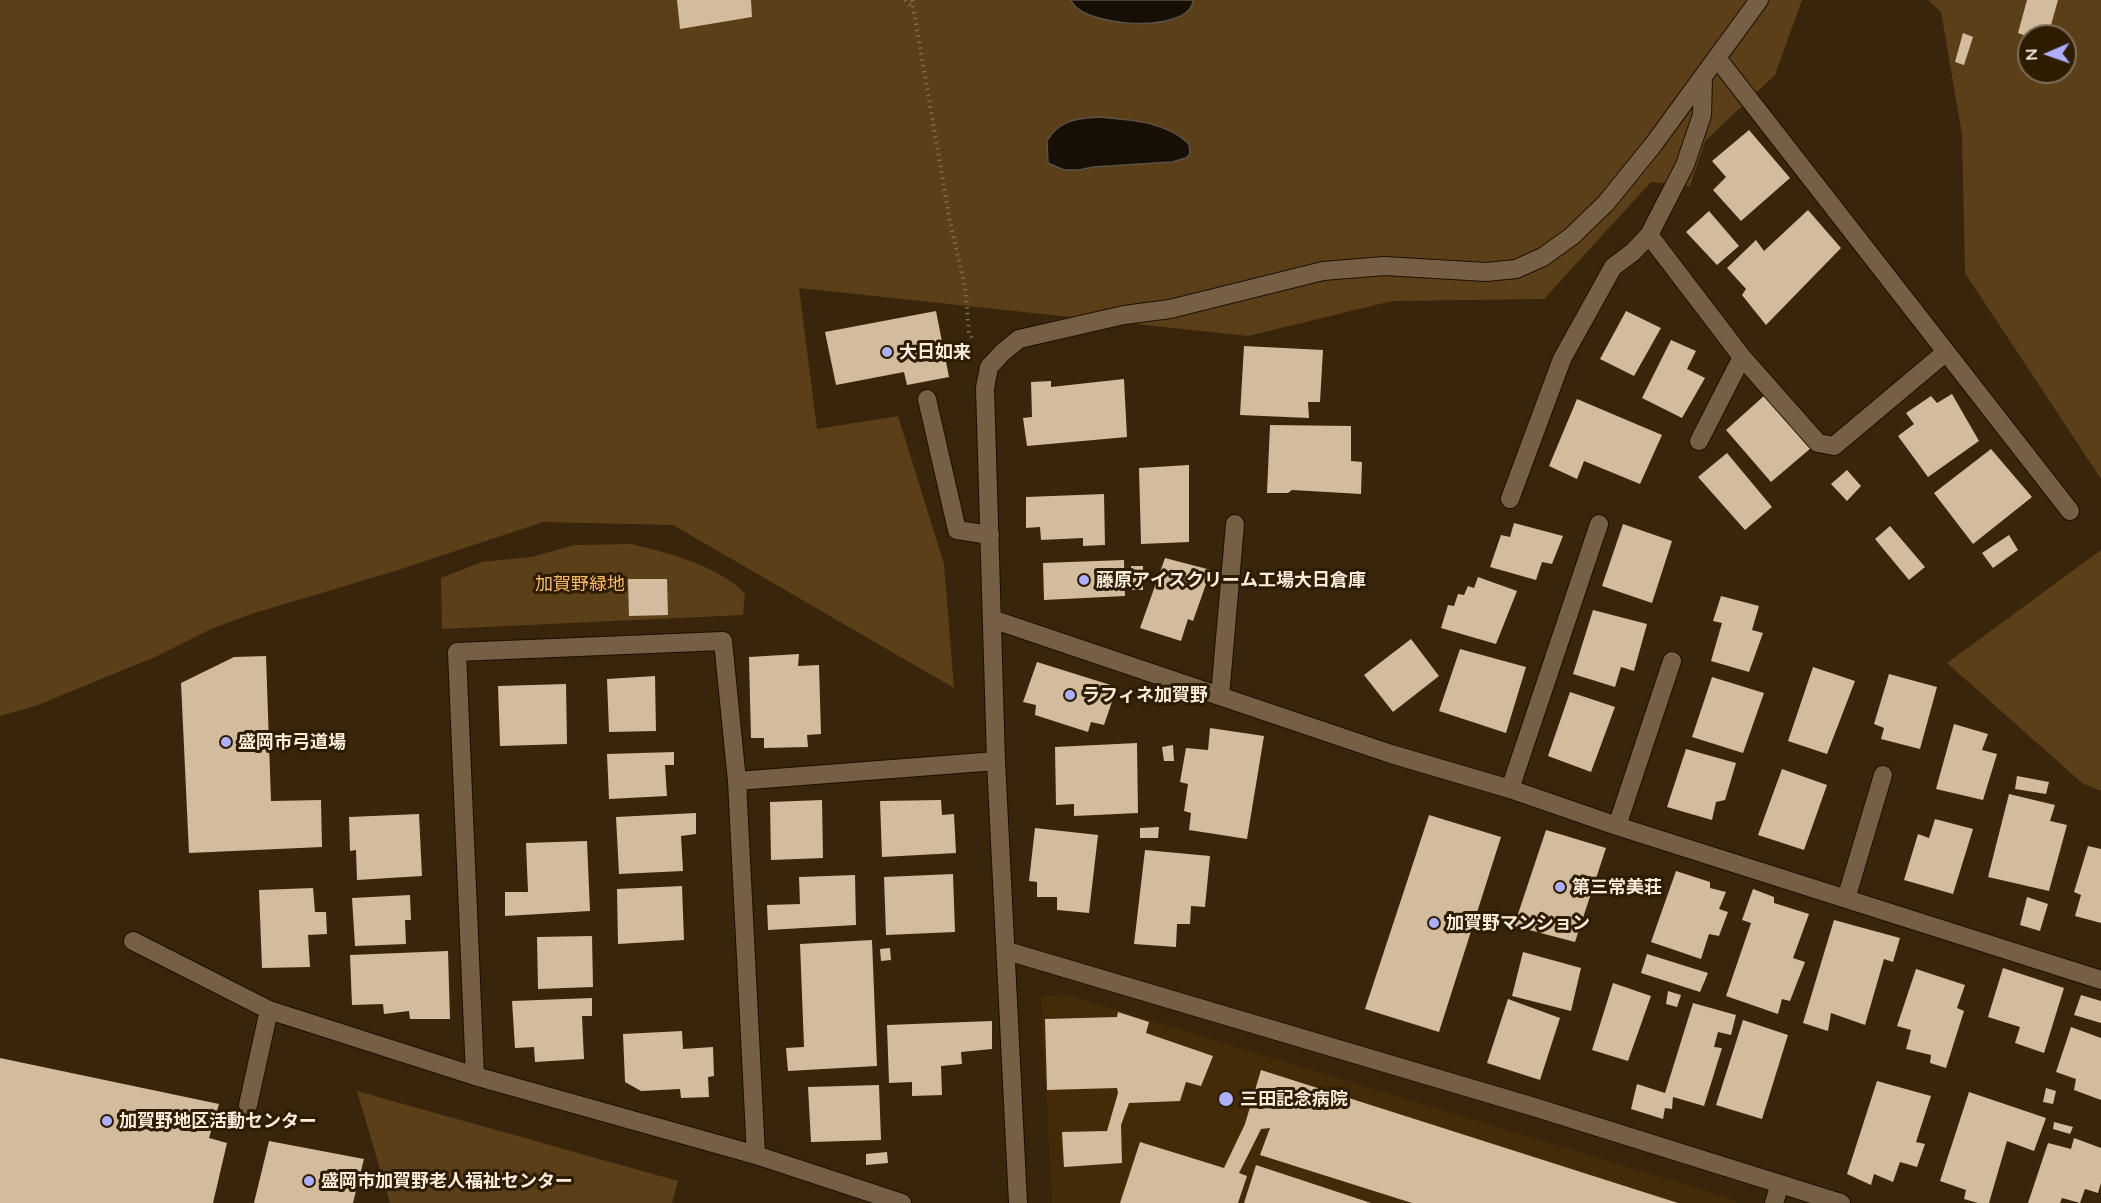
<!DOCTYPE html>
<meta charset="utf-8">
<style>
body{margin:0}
#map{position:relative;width:2101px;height:1203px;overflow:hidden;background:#38250b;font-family:Lato,sans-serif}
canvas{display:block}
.north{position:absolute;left:2017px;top:24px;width:60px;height:60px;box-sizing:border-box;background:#2e1c02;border:2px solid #7f6f5a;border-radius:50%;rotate:268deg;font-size:16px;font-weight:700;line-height:24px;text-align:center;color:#f9ecdd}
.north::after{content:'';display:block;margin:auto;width:21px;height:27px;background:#adaffb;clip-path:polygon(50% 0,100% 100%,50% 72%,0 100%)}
</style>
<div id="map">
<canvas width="2101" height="1203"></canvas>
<div class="north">N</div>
</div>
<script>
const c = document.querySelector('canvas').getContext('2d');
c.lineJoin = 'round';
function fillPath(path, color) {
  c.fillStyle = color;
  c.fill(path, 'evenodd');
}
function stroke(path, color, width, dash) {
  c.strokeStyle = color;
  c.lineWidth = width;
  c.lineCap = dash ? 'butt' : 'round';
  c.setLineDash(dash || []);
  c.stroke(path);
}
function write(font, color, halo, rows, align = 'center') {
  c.font = font + ' Lato,"Noto Sans JP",sans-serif';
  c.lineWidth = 6;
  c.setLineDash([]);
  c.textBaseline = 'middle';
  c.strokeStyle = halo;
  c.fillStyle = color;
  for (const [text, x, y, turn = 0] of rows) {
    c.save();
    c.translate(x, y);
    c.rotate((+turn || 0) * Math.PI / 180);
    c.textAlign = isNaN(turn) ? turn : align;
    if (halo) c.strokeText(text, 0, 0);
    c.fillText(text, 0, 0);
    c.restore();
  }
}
fillPath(new Path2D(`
 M1064 994 1736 1200V1203H1052L1041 998Z`), '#432b08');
fillPath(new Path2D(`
 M0 0H1802L1775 75 1705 141 1690 186 1651 182 1544 299 1392 301 1248 336 799 288 817 429 898 416 944 564 954 688 673 525 543 522 395 571 248 615 211 629 155 657 38 705 0 716Z
 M1928 0H2101V479L1965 273 1962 134 1941 12ZM2029 36H2065V72H2029Z
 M632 544C671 554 716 565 745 593L743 615 442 629 441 578 482 562 531 557 574 545Z
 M2101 550V791L2082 783 1947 663Z
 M357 1091 678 1181 672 1203H390Z`), '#5b3f19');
const water = new Path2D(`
 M1071 0H1193V1C1188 35 1080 27 1071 0Z
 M1098 117C1129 120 1166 121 1189 144L1190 154 1186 158 1172 162 1093 167 1079 170H1064L1048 163 1047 141C1058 121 1077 118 1098 117Z`);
fillPath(water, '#170f05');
stroke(water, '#5b5146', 1.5);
fillPath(new Path2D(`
 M677 0H751L752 17 680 29Z
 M2027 0H2058L2048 36 2029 37 2018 33Z
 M1963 33 1973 37 1964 65 1955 62Z
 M1749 130 1790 178 1741 221 1713 190 1726 177 1712 161Z
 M1808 210 1841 248 1766 325 1742 295 1746 289 1727 268 1756 240 1764 251Z
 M1709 211 1739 246 1717 265 1686 232Z
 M936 311 949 377 907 385 904 372 836 385 825 332Z
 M1626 311 1661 328 1634 376 1600 359Z
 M1671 340 1696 351 1687 369 1705 378 1682 418 1642 398Z
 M1244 346 1323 350 1320 402H1308L1309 418 1240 415Z
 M1124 379 1127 437 1027 446 1023 418 1032 417 1031 382 1051 381V387Z
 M1952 394 1979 441 1928 477 1898 436 1914 424 1906 413 1931 396 1937 403Z
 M1765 395 1811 448 1771 482 1726 430Z
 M1577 399 1662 435 1640 484 1584 461 1577 479 1549 466Z
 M1270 425 1351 426V461L1362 462 1361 494 1292 490 1288 493H1267Z
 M1991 449 2032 497 1973 544 1934 493Z
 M1727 453 1772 507 1745 530 1698 477Z
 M1189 465V542L1141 544 1139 468Z
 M1847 470 1861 486 1847 501 1831 484Z
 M1104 494 1105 545 1083 546V538L1041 540 1040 527 1026 528V497Z
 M1514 523 1563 536 1552 564 1542 562 1536 580 1490 567 1501 535 1510 537Z
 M1623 524 1672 541 1652 603 1602 586Z
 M1890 526 1925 567 1909 580 1875 539Z
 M2009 535 2018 550 1993 568 1982 553Z
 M1165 558 1211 570 1193 621 1188 619 1181 641 1140 628Z
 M1124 560 1125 596 1044 600 1043 563Z
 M1131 566H1143V590H1132Z
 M1478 577 1517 591 1496 644 1441 628 1448 605 1454 606 1458 594 1464 595 1468 586 1474 588Z
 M628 579H667L668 615 629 616Z
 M1721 596 1759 606 1752 630 1763 633 1749 672 1711 661 1722 623 1713 621Z
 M1593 610 1647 624 1634 671 1621 667 1615 687 1573 674Z
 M1411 639 1439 676 1393 712 1364 675Z
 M1460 649 1526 667 1506 733 1439 711Z
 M799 654 798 666 819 665 821 734 807 735 808 747 764 748V738H751L749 657Z
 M266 656 271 801 321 800 322 847 189 853 181 683 234 657Z
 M1037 662 1117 687 1104 725 1091 722 1088 732 1035 715 1036 705 1023 702Z
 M1813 667 1855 681 1827 754 1788 741Z
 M1889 674 1937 687 1920 749 1881 739 1884 728 1874 724Z
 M655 676 656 731 609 732 607 679Z
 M1712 677 1764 693 1743 753 1692 737Z
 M566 684 567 744 500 746 498 686Z
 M1570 692 1615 707 1591 772 1548 756Z
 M1954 724 1988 734 1982 750 1997 754 1983 800 1936 789Z
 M1210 728 1264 736 1247 839 1189 830 1191 813 1184 811 1188 784 1180 782 1186 748 1208 750Z
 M1137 743 1138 813 1074 816V804L1056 805 1055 747Z
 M1173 745 1174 761H1164L1162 747Z
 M1686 749 1736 763 1725 800 1716 802 1712 820 1667 807Z
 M674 752V765H665L667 796 609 799 607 754Z
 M1782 769 1827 785 1804 850 1758 835Z
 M2017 776 2049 782 2046 794 2015 789Z
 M2009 794 2055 805 2050 821 2067 825 2049 891 1988 877Z
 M822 800 823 858 771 860 770 802Z
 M941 800 942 815 954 814 956 853 882 857 880 801Z
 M696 813V834L681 836 683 871 619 874 616 817Z
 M419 814 422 876 357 880 356 850 350 851 349 817Z
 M1429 815 1501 837 1439 1032 1365 1009Z
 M1935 819 1973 829 1953 894 1904 880 1918 834 1929 838Z
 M1159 827 1158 838H1140V828Z
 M1035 828 1098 835 1089 913 1057 910V897H1037V882L1029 881Z
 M1546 830 1606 848 1575 942 1514 926Z
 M587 841 590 911 505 916V892H528L526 843Z
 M2088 846 2101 849V923L2075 916 2081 895 2074 892Z
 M1145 850 1210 856 1205 907 1191 906 1190 924H1177L1176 947 1134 944Z
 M1676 871 1710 882V888L1726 892 1719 909 1728 912 1719 936 1709 934 1701 959 1651 942Z
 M953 874 955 932 886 935 884 877Z
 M855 875 856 925 768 930 767 905 800 904 799 877Z
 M682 886 684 940 618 944 617 889Z
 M313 888 315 912H326L327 934 308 935 310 967 262 968 259 890Z
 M1753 889 1774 897V903L1809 914 1793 958 1805 962 1790 1001 1782 999 1778 1014 1726 996 1751 923 1742 920Z
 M410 895 411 920H405L406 944 355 946 352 898Z
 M2027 897 2048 904 2040 931 2020 925Z
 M1834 920 1900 938 1893 962 1884 959 1865 1025 1831 1013 1828 1031 1803 1023Z
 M592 936 593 987 538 989 537 937Z
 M872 940 877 1066 788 1071 786 1048 804 1047 800 944Z
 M890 948 891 960 881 961 880 949Z
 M448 951 450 1019H410L409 1011 384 1014 383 1004 352 1005 350 955Z
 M1523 952 1581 968 1571 1011 1512 996Z
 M1647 954 1708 973 1700 992 1641 973Z
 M2003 968 2064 988 2044 1053 2015 1043 2020 1027 1988 1017Z
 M1916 969 1965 985 1957 1008 1964 1011 1946 1068 1930 1063 1931 1055 1906 1049 1911 1030 1897 1026Z
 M1613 983 1651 996 1628 1061 1592 1050Z
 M1668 991 1681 995 1677 1007 1666 1004Z
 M2081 995 2101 1001V1023L2074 1015Z
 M592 998V1016H582L584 1059 535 1062 534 1047 515 1048 512 1001Z
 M1508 999 1560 1018 1540 1080 1487 1063Z
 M1693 1003 1736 1015 1731 1035 1718 1032 1714 1047 1722 1048 1704 1106 1673 1097 1672 1109 1665 1108 1663 1119 1631 1109 1637 1084 1665 1093Z
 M1118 1012 1149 1022 1146 1033 1213 1056 1201 1086 1186 1082 1180 1101 1129 1103 1121 1125 1122 1163 1064 1167 1062 1132 1107 1131 1118 1093 1117 1088 1047 1090 1045 1019 1117 1017Z
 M1743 1020 1788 1035 1762 1119 1716 1105Z
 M992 1021V1049L961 1052 962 1064 941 1066 942 1095 912 1096V1082L889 1083 887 1025Z
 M2071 1027 2101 1038V1100L2074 1090 2076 1079 2056 1072Z
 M682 1031 683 1049 713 1047 714 1076 708 1077 709 1097 681 1098 680 1089 641 1091 625 1082 623 1034Z
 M0 1058 219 1104 209 1138 227 1143 213 1203H0Z
 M1261 1070 1678 1203H1412L1260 1155 1270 1128 1261 1129 1239 1173 1247 1176 1238 1203H1120L1140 1142 1224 1168 1245 1124Z
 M1877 1081 1931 1096 1916 1142 1925 1144 1917 1167 1900 1162 1893 1182 1874 1174 1871 1185 1847 1174Z
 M879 1085 881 1140 811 1142 808 1087Z
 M2046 1088 2056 1091 2053 1104 2043 1102Z
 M1969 1092 2046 1118 2034 1151 2007 1141 1989 1203H1978L1964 1199 1966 1190 1940 1181Z
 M2054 1122 2073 1127 2070 1134 2053 1129Z
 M2074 1138 2101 1148V1183L2098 1193 2085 1189 2080 1203 2062 1198 2060 1203H2028L2048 1143 2071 1149Z
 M269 1141 364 1159 353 1203H254Z
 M887 1152 888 1163 866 1165V1154Z
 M1256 1165 1371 1203H1244Z`), '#d3bb9e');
const lane = new Path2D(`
 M927 399 957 530 990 535
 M1220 696 1235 524
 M248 1105 269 1010`);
const street = new Path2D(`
 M1717 58 2070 511
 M1649 235 1742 357 1818 443 1834 446 1946 352
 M1699 441 1742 357
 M1510 499 1562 359 1613 267 1633 252 1649 235 1685 165 1702 115 1703 78
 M992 619 1391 754 1510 789 1617 826 2101 980
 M737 781 996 761
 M1510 789 1599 524
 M1617 826 1672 661
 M1846 899 1883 775
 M133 941 269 1010 475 1076 756 1155 902 1203
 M1007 951 1534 1107 1841 1203
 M475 1076 457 652 723 641 737 781 756 1155
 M1018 1203 996 761 985 388 989 367 1002 353 1019 339 1124 315 1170 309 1323 271 1384 266 1486 272 1516 269 1543 257 1572 236 1606 203 1653 145 1759 0
 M1774 1203 1780 1184`);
stroke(lane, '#1f0e00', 20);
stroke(street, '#1f0e00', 20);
stroke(new Path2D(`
 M905 0 912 7
 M912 0 950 222 965 286 969 332 972 338`), '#7c6b55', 4, [1.5, 4.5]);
stroke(lane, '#766045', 18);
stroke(street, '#766045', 18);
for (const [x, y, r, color] of [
 [887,352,6,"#adaffb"],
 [1084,580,6,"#adaffb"],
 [1070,695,6,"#adaffb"],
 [226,742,6,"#adaffb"],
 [1560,887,6,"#adaffb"],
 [1434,923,6,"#adaffb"],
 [1226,1099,8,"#adaffb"],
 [107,1121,6,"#adaffb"],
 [309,1181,6,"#adaffb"]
]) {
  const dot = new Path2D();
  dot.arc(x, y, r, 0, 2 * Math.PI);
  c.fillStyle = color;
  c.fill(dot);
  stroke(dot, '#2e1c02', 2);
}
write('bold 18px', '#f9ecdd', '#2e1c02', [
 ["大日如来",899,352],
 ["藤原アイスクリーム工場大日倉庫",1096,580],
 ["ラフィネ加賀野",1082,695],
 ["盛岡市弓道場",238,742],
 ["第三常美荘",1572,887],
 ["加賀野マンション",1446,923],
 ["三田記念病院",1240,1099],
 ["加賀野地区活動センター",119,1121],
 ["盛岡市加賀野老人福祉センター",321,1181]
], 'left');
write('18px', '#fbbc6a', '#2e1c02', [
 ["加賀野緑地",580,584]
]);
</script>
